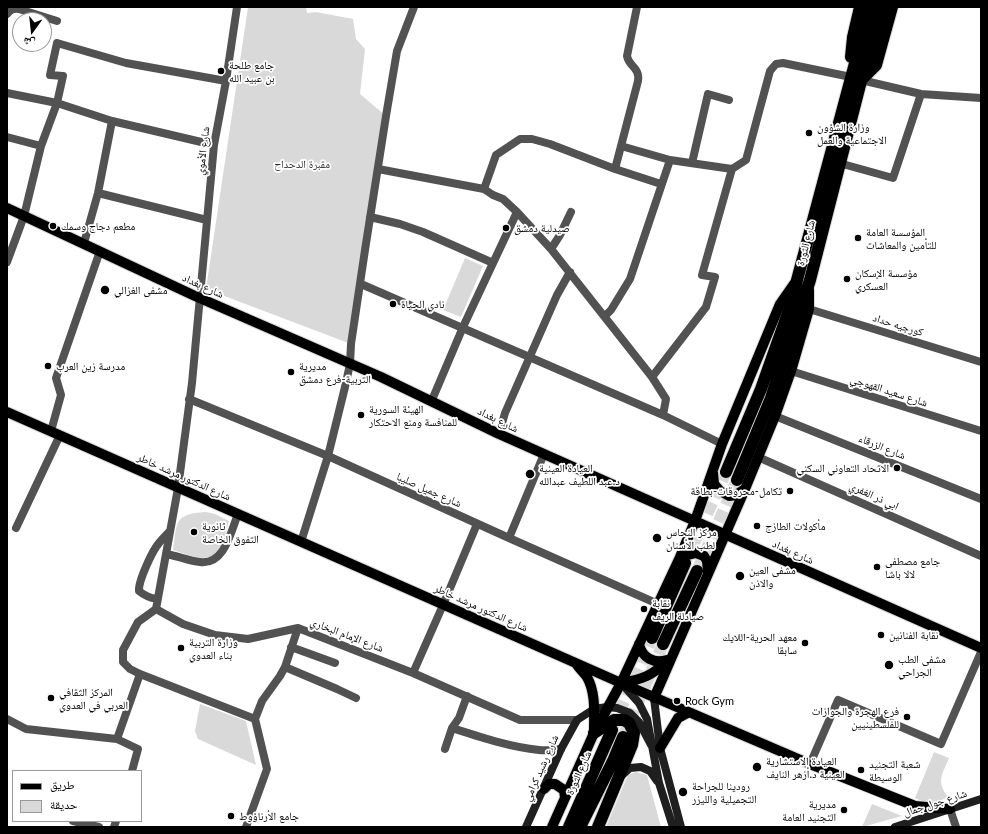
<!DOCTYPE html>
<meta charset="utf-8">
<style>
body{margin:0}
#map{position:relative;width:988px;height:834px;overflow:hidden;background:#fff;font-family:Lato,"Noto Naskh Arabic",sans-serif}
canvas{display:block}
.frame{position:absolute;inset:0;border:8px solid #000;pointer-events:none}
.legend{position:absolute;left:12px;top:770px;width:130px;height:52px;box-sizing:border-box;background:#fff;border:1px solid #999;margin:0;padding:5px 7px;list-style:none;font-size:12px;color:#000}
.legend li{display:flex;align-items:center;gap:8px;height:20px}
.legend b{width:20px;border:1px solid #999}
.north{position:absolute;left:12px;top:12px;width:40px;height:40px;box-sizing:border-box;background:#fff;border:1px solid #999;border-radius:50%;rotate:195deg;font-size:11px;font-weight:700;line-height:16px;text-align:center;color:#000}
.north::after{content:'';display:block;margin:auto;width:14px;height:18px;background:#000;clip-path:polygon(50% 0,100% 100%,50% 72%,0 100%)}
</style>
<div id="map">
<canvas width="988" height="834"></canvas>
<div class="frame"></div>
<ul class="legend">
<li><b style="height:5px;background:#000"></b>طريق</li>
<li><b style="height:11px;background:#d9d9d9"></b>حديقة</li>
</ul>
<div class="north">ش</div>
</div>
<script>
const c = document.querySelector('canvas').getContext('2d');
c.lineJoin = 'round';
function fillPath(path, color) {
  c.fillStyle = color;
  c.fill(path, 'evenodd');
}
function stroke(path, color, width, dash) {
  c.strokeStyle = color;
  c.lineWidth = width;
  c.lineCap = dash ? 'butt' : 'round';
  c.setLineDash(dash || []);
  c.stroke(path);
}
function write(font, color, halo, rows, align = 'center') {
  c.font = font + ' Lato,"Noto Naskh Arabic",sans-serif';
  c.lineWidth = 3.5;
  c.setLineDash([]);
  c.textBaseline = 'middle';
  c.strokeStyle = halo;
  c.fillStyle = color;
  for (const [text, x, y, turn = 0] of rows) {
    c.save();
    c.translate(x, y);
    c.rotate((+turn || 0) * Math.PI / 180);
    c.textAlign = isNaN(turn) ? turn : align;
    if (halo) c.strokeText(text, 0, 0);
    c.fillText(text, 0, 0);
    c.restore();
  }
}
fillPath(new Path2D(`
 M248 7H306L307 13 316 12 353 19 356 39 365 49 360 94 386 116 351 344 206 289Z
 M465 258 483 266 461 317 443 310Z
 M206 512 215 514 229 521C227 529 223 545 218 551 208 565 186 554 173 550 177 522 174 514 206 512Z
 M200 704 246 721 256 765 198 739 195 731Z
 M934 752 949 758C942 775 936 781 948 797 934 804 929 804 915 798Z
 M636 772 647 775 661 827H606L628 775Z
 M872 804 902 816 862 827Z`), '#d9d9d9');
stroke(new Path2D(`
 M685 563 726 472
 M697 571 737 480
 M612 729 652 638
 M623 737 663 644`), '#d9d9d9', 12, [12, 6]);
const primary = new Path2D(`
 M7 208 195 296 381 377 499 434 981 648
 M7 412 621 683 810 764 915 806 950 809
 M713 473 714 484 720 491 729 496 736 495 745 489
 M680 557 696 553 704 556 707 561 708 572
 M639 644C642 658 654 664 667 660
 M577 665C580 669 584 673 587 677 596 693 594 713 594 730
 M621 683C643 679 652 676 668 660
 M654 698 745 489 775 416 791 371 809 309V290
 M660 748 678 718 689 712
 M544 789 549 784H555L564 790 565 798
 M552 827 594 733 621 683 680 557 695 521 722 444 780 304 794 284`);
const highway = new Path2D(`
 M851 57 853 37 860 7
 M861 80 876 65 892 7
 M726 472 761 389 789 310 870 7
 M737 480 771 398 810 280 880 7
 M652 638 685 563
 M663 644 697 571
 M594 733 614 720H624L629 723 634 733 632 745 598 827
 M569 827 612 730
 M580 827 613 761 623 737`);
stroke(primary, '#dbdbdb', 12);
stroke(highway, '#dbdbdb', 14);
stroke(new Path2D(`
 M7 14C10 10 13 8 19 9L57 21
 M861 80 921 94 981 98
 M7 93 57 103 112 121 214 145
 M7 137 41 146
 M621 146 670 160 732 169 746 160 770 71 776 64 783 63 851 77
 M692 163 708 94 729 100
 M839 163 893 178 921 94
 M378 169 484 189 493 195 503 199 517 212 551 249 652 377 666 399 663 415
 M615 169 638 81C640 67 629 67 627 56L637 7
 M484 189 496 155 520 139H532L550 144 615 169 661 184
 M98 193 207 220
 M370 217 400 224 423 232 493 263
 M84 243 98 193 112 121
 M551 249 560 235 571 212
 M7 262 24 216 41 146 57 103 63 76 50 75 57 43 126 63 226 81
 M361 284 663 415 722 444
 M809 309 981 362
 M605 316 611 310 630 279 670 160
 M791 371 981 431
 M652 377 706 307 715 277 702 275 732 169
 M189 399 328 456 509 538 658 604
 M432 400 463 327 517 212
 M775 416 981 499
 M51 431 61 395 56 378 100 251
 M499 434 505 413 557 295 570 272
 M758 457 981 556
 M16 528 60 435
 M509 538 544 454
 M301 542 328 456 345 387 350 364 351 344 365 250 386 116 397 51 414 7
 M166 554C178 556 189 561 200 562 225 565 231 531 238 514
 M157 599C150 598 145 596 139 591 138 582 152 551 159 543 162 539 166 535 170 531
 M156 609 178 488 192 383 214 145 226 81 237 7
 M156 609 183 624 215 635 248 639 298 628 413 673 520 720H577
 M156 609 138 622 123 650V662L130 669 140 674 255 719
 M291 647 335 663
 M285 667 337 689 356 698
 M413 673 443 605 477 524
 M7 719 26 729 117 739 138 749 132 771
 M452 728C480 737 510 747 539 750 546 751 554 750 561 749
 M117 739 140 674
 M445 749 452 728 459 718 467 696
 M810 764 838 700 941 744 981 652
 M950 809 956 827
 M73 821 99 827
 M114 827 116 821
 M246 827 267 769 255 719 262 701 280 676 285 667 298 628`), '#525252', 8);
stroke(new Path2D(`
 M623 685 639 703 647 719 659 783 673 827
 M654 698 660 748 681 827
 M621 776 630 768 641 767 650 771 657 781
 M526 827 561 749 577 720 594 709 607 707 617 708 630 713 639 722 651 745
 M895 827 981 799`), '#1f1f1f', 8);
stroke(primary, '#000', 10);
stroke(highway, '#000', 12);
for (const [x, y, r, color] of [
 [221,71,4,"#000"],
 [809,133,4,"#000"],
 [53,226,4,"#000"],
 [506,228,4,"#000"],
 [858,238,4,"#000"],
 [847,279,4,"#000"],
 [105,290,5,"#000"],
 [393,304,4,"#000"],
 [48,366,4,"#000"],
 [291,372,4,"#000"],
 [361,415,4,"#000"],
 [897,468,4,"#000"],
 [530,474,5,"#000"],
 [790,491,4,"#000"],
 [757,526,4,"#000"],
 [194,532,4,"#000"],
 [657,538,5,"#000"],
 [877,567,4,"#000"],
 [740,576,5,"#000"],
 [644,609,4,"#000"],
 [881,635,4,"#000"],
 [805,643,4,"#000"],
 [181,648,4,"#000"],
 [889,665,5,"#000"],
 [51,698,4,"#000"],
 [677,701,4,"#000"],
 [907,717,4,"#000"],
 [757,767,5,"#000"],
 [861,770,4,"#000"],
 [683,792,5,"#000"],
 [844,810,4,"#000"],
 [231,816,4,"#000"]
]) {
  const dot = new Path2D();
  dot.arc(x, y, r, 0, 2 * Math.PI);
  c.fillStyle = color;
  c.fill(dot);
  stroke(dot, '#fff', 1.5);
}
write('11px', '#000', '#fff', [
 ["جامع طلحة",229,65],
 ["بن عبيد الله",229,78],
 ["وزارة الشؤون",817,127],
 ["الاجتماعية والعمل",817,140],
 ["مطعم دجاج وسمك",61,226],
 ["صيدلية دمشق",514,228],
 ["المؤسسة العامة",866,232],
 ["للتأمين والمعاشات",866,245],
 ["مؤسسة الإسكان",855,273],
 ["العسكري",855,286],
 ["مشفى الغزالي",114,290],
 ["نادي الحياة",401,304],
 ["مدرسة زين العرب",56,366],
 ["مديرية",299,366],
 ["التربية-فرع دمشق",299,379],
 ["الهيئة السورية",369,409],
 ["للمنافسة ومنع الاحتكار",369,422],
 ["العيادة العينية",539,468],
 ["د.عبد اللطيف عبدالله",539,481],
 ["الاتحاد التعاوني السكني",889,468,"right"],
 ["تكامل-محروقات-بطاقة",782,491,"right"],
 ["ثانوية",202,526],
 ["التفوق الخاصة",202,539],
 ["مأكولات الطازج",765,526],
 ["مركز النحاس",666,532],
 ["لطب الأسنان",666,545],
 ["جامع مصطفى",885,561],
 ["لالا باشا",885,574],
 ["مشفى العين",749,570],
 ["والاذن",749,583],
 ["نقابة",652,603],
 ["صيادلة الريف",652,616],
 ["نقابة الفنانين",889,635],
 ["معهد الحرية-اللايك",797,637,"right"],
 ["سابقا",797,650,"right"],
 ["وزارة التربية",189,642],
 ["بناء العدوي",189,655],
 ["مشفى الطب",898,659],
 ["الجراحي",898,672],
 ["المركز الثقافي",59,692],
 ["العربي في العدوي",59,705],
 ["Rock Gym",685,701],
 ["فرع الهجرة والجوازات",899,711,"right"],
 ["للفلسطينيين",899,724,"right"],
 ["العيادة الاستشارية",766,761],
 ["العينية د.أزهر النايف",766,774],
 ["شعبة التجنيد",869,764],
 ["الوسيطة",869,777],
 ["رودينا للجراحة",692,786],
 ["التجميلية والليزر",692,799],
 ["مديرية",836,804,"right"],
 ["التجنيد العامة",836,817,"right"],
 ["جامع الأرناؤوط",239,816]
], 'left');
write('11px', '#000', '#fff', [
 ["شارع الأموي",203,151,-83],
 ["شارع الثورة",806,243,-76],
 ["شارع بغداد",203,286,24],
 ["كورجيه حداد",898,325,17],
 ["شارع سعيد القهوجي",889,391,18],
 ["شارع بغداد",498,420,26],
 ["شارع الزرقاء",882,447,22],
 ["شارع الدكتور مرشد خاطر",184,477,24],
 ["شارع جميل صليبا",429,490,24],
 ["ابي ذر الغفري",874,496,24],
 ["شارع بغداد",793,552,24],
 ["شارع الدكتور مرشد خاطر",481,608,24],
 ["شارع الإمام البخاري",347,635,21],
 ["شارع رشيد كرامي",541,768,-66],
 ["شارع الثورة",579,773,-66],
 ["شارع جول جمال",935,803,-18]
]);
write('11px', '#303030', '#fff', [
 ["مقبرة الدحداح",302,164]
]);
</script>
